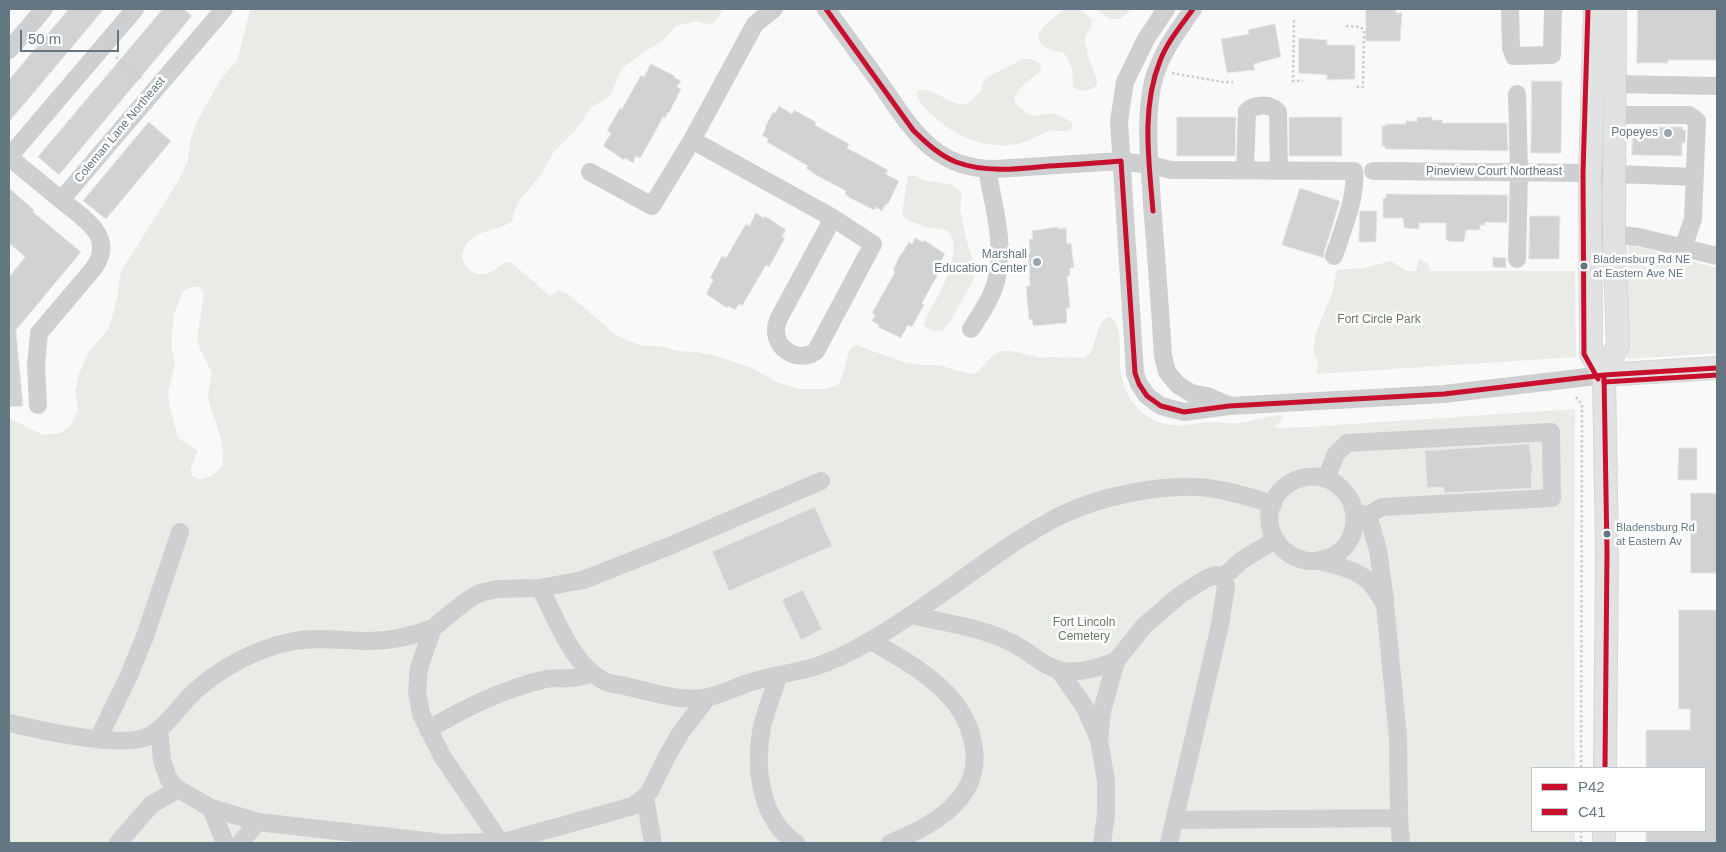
<!DOCTYPE html>
<style>
body{margin:0}
#map{position:relative;width:1726px;height:852px;overflow:hidden;background:#f9f9f9;font-family:Arial,sans-serif}
canvas{display:block}
.frame{position:absolute;inset:0;border:10px solid #657683;pointer-events:none}
.legend{position:absolute;left:1531px;top:767px;width:175px;height:65px;box-sizing:border-box;background:#fff;border:1px solid #c1c8cd;margin:0;padding:6px 9px;list-style:none;font-size:15px;color:#657683}
.legend li{display:flex;align-items:center;gap:10px;height:25px}
.legend b{width:25px;border:1px solid #c1c8cd}
.scale{position:absolute;left:20px;top:30px;width:99px;height:22px;box-sizing:border-box;border:2px solid #657683;border-top:0;padding-left:6px;font-size:15px;line-height:18px;white-space:nowrap;color:#657683;-webkit-text-stroke:4px #fff;paint-order:stroke}
</style>
<div id="map">
<canvas width="1726" height="852"></canvas>
<div class="frame"></div>
<ul class="legend">
<li><b style="height:6px;background:#c8102e"></b>P42</li>
<li><b style="height:6px;background:#c8102e"></b>C41</li>
</ul>
<div class="scale">50 m</div>
</div>
<script>
const c = document.querySelector('canvas').getContext('2d');
c.lineJoin = 'round';
function fillPath(path, color) {
  c.fillStyle = color;
  c.fill(path, 'evenodd');
}
function stroke(path, color, width, dash) {
  c.strokeStyle = color;
  c.lineWidth = width;
  c.lineCap = dash ? 'butt' : 'round';
  c.setLineDash(dash || []);
  c.stroke(path);
}
function write(font, color, halo, rows, align = 'center') {
  c.font = font + ' Arial,sans-serif';
  c.lineWidth = 5;
  c.setLineDash([]);
  c.textBaseline = 'middle';
  c.strokeStyle = halo;
  c.fillStyle = color;
  for (const [text, x, y, turn = 0] of rows) {
    c.save();
    c.translate(x, y);
    c.rotate((+turn || 0) * Math.PI / 180);
    c.textAlign = isNaN(turn) ? turn : align;
    if (halo) c.strokeText(text, 0, 0);
    c.fillText(text, 0, 0);
    c.restore();
  }
}
fillPath(new Path2D(`
 M251 9H723L714 23 708 24 696 21 676 26 664 39 630 62 622 69 617 78 612 93 608 97 591 108 576 130 553 153 541 175 521 198 515 209 512 221C497 233 472 228 464 249 461 256 462 261 467 267 471 272 477 275 484 274 495 273 500 262 511 262L550 296 559 291 568 294 616 335 628 341 640 345 664 347 676 351 696 352 716 356 750 367 777 382 799 389H824L836 386 840 382 849 352 852 347 856 345 906 363 923 365H939L969 374 978 372 992 356 1000 351H1011L1041 358 1050 357 1085 358C1099 348 1093 325 1108 317L1112 318C1124 332 1118 357 1121 374 1125 400 1145 422 1171 425 1185 427 1200 422 1214 422 1222 422 1232 424 1240 423 1255 421 1267 416 1281 415L1283 417 1282 420 1273 428 1307 427 1575 409 1574 586 1575 768H1532V831H1575V843H9V420L11 419 43 435 61 433 71 425 78 410 75 391 79 374 88 353 109 328 117 299 121 271 177 183 188 161 190 142 196 123 222 77 237 61 250 10ZM193 287H199L203 290 204 295 197 339 200 349 212 373 208 394 209 401C213 417 226 445 223 461 220 478 189 487 191 469 192 463 196 456 198 451L178 438 170 408 168 392 175 364 171 345 174 314 182 293 187 289Z
 M1065 9H1079L1092 19C1093 27 1088 29 1086 36 1083 42 1088 47 1087 53L1097 80V85L1092 89 1079 91 1073 87 1072 68 1064 53C1054 52 1031 45 1041 30 1046 22 1058 15 1065 9Z
 M1095 9H1132L1120 19H1110Z
 M1023 59C1031 59 1035 59 1041 65L1040 71 1021 87 1014 98 1016 104 1027 113 1033 116 1053 113 1072 122V129C1065 134 1058 129 1050 131 1041 133 1034 139 1025 142 993 152 957 139 934 116 927 110 917 102 917 92 929 82 948 106 964 104 970 104 974 96 980 93L983 82 988 77Z
 M914 175 924 180 952 185 960 191 962 196 960 209 967 241 974 265V279L950 322 942 331H934L924 326 925 320C936 298 967 253 947 230L930 228 906 220 902 213 908 176Z
 M1628 244 1717 268V353L1627 359Z
 M1419 259 1428 264 1431 271H1575L1576 357 1316 374 1318 362C1305 346 1326 311 1332 294 1334 287 1335 278 1337 270L1364 268 1391 261 1406 271H1416Z`), '#e8ebe6');
const building = new Path2D(`
 M69 9H104L9 122V80Z
 M163 9H184L192 16 59 175 38 157Z
 M1366 9H1396V13H1402L1400 41H1366Z
 M1638 9H1717V60H1668V63H1637Z
 M1275 24 1281 57 1254 64 1255 70 1227 73 1221 39 1249 34 1248 30Z
 M1299 38 1327 40V45H1355V79L1327 80V75L1299 73Z
 M651 64 675 76 674 77 681 81 677 87 681 89 669 113 668 112 665 118 663 117 648 145 640 158 636 156 633 163 625 158 624 160 603 146 611 133 607 131 620 108 622 109 641 75 644 77Z
 M1532 81H1562L1561 153H1531Z
 M779 106 792 114 794 110 816 122 815 125 849 144 847 148 888 170 886 174 899 181 888 204H886L882 211 876 207 874 210 850 198 845 194 846 191 812 173V172L806 168 808 166 767 142 768 139 762 135 766 128 765 127 773 112 775 113Z
 M1177 117H1236L1235 156H1177Z
 M1299 117H1342V156H1289V118Z
 M1432 117V120H1442V123H1507L1508 151 1385 149V146H1382V126H1385V124H1406V121H1417V118Z
 M149 122 171 141 106 219 83 201Z
 M1633 127H1683V130H1686L1685 143H1682V156L1632 155Z
 M9 188 34 210 33 212 81 252 16 330 23 406 9 407V277L25 257 9 243Z
 M1300 188 1340 201 1324 253V258L1282 245Z
 M1386 194 1508 195 1507 223 1485 222V225H1480V230H1466L1464 242 1448 241V240H1446V223H1419V229L1404 228 1403 218H1383V198H1386Z
 M1360 211H1377L1376 242H1359Z
 M756 213 764 218 765 216 786 230 782 236 785 238 769 267 766 265 742 306 739 304 735 310 728 306 727 308 706 294 713 280 710 278 722 256 726 258 746 224 749 226Z
 M1530 216H1560L1559 259H1529Z
 M1058 227V229L1066 228 1067 244 1071 243 1074 268H1070V276H1067L1070 308H1066L1067 323 1033 326 1032 319 1029 320 1026 286H1030L1029 278H1030L1028 253H1030L1029 239H1033L1032 231Z
 M915 238 923 242 924 240 945 254 938 267 941 269 922 303 924 305 912 327 908 325 901 338 878 327 879 325 872 321 875 315 872 313 895 272 893 270 900 255H901L909 242 912 244Z
 M1493 257 1506 258V268L1493 267Z
 M1529 444 1533 472 1531 473 1532 488 1444 493V487L1427 488 1425 451Z
 M1679 448H1697V480H1678Z
 M1691 493H1717V573H1691Z
 M815 507 832 546 729 591 712 552Z
 M803 590 822 629 801 640 782 600Z
 M1679 610H1717V843H1646V831H1705V768H1646V730H1690V709H1679Z`);
fillPath(building, '#d0d2d3');
stroke(building, '#e8e8e8', 1);
const major = new Path2D(`
 M1595 9 1590 173 1591 354 1604 375
 M1604 375 1717 368
 M1605 768 1607 552 1604 375 1618 345 1614 234 1615 9
 M1604 843V831`);
stroke(major, '#d5d6d7', 24);
stroke(new Path2D(`
 M1294 20 1293 81H1303
 M1346 26 1360 27 1364 30 1363 87H1355
 M116 57 143 80
 M1172 73 1223 82H1233
 M1576 397 1582 405 1581 768
 M1581 843V831`), '#cbcccd', 2.5, [2.5, 2.5]);
stroke(new Path2D(`
 M774 9 755 24 692 140 833 218 873 244 816 351C800 363 775 351 776 329 776 326 778 321 779 318L833 218
 M826 9C844 33 862 58 880 83 911 128 933 169 995 169L1121 161 1150 165 1171 170 1354 171C1357 197 1342 231 1334 256
 M1166 9 1146 39 1125 82 1119 121 1135 373 1139 384 1147 396 1161 406 1184 412 1229 406 1444 394 1604 375
 M1193 9C1177 32 1160 54 1153 82 1144 121 1150 164 1152 204 1156 254 1160 305 1163 356L1167 372 1178 385 1191 393 1207 396 1228 405
 M1510 9 1511 48 1514 56 1552 55 1553 9
 M9 50 44 9
 M1615 84 1717 86
 M1615 115H1689L1697 121 1693 219 1683 248
 M9 157 61 200 224 9
 M9 157 135 9
 M1245 170 1247 111C1256 104 1270 103 1278 112L1279 171
 M1373 171 1590 173 1695 177
 M590 172 652 206 692 140
 M1591 232 1639 237 1717 256
 M1517 259 1519 172 1517 94
 M971 329C981 313 993 297 997 277 1005 243 993 204 987 169
 M38 405 36 365 39 333 94 268C116 236 84 219 61 200
 M1326 478 1336 454 1347 443 1551 432 1552 498 1382 507 1368 515
 M1356 513 1368 515 1378 550 1385 600
 M1317 561C1324 559 1332 558 1338 553 1359 537 1360 507 1342 489 1312 458 1259 489 1271 530 1276 546 1290 558 1307 561 1310 561 1314 561 1318 561 1333 564 1352 569 1365 578 1374 585 1379 595 1385 605L1398 737 1399 818 1401 843
 M1222 578 1242 560 1275 540
 M540 588C557 620 573 668 608 683 641 687 675 704 709 697 724 694 739 685 755 681 774 675 794 673 814 667 833 661 851 652 868 642 932 606 987 556 1050 521 1079 505 1115 495 1147 490 1163 488 1180 486 1196 487 1222 488 1248 497 1273 504
 M911 615C945 623 982 627 1014 644 1030 652 1046 669 1064 671 1083 673 1099 667 1116 661
 M871 641C901 658 934 676 956 704 966 718 972 732 974 749 981 800 930 827 890 843
 M1058 669 1084 706 1098 737
 M779 675C773 692 766 710 762 727 754 768 760 819 796 843
 M9 723C39 730 116 747 144 738 165 730 178 707 194 692 221 667 258 648 294 641 317 637 340 640 363 641 388 642 410 637 433 628
 M159 729 162 761 169 780 178 789 211 808 225 843
 M428 730C464 708 501 690 542 680 551 677 559 679 569 678 577 678 584 676 592 674
 M98 739 128 678 145 636 180 532
 M645 797 653 843
 M211 808 258 822 444 843 500 842
 M1175 820 1399 818
 M118 843 151 805 178 789
 M240 843 258 822
 M500 843 633 806 645 797 650 791 666 758 681 732 708 697
 M501 843 442 756 421 714 417 691 419 668 433 628 466 601 480 593 496 589 540 588 583 580 672 545 821 481
 M1102 843 1106 815V781L1099 740 1102 711 1116 661 1144 626 1180 595 1207 578 1216 575 1222 578 1226 586 1220 625 1169 843`), '#cecfd0', 18);
stroke(major, '#e1e2e2', 22);
stroke(new Path2D(`
 M826 9 913 130C926 143 939 155 956 162 985 173 1018 169 1048 166 1072 165 1097 163 1121 161
 M1121 161 1135 373 1139 384 1147 396 1161 406 1184 412 1229 406 1444 394 1604 375 1717 368
 M1153 211C1149 162 1141 108 1160 61 1167 42 1181 26 1193 9
 M1604 375 1607 552 1605 768`), '#c8102e', 5);
stroke(new Path2D(`
 M1588 9 1583 173 1584 354 1598 379
 M1604 382 1717 375`), '#c8102e', 5);
for (const [x, y, r, color] of [
 [1668,133,5,"#99a4ac"],
 [1037,262,5,"#99a4ac"],
 [1584,266,4.5,"#657683"],
 [1607,534,4.5,"#657683"]
]) {
  const dot = new Path2D();
  dot.arc(x, y, r, 0, 2 * Math.PI);
  c.fillStyle = color;
  c.fill(dot);
  stroke(dot, '#fff', 2);
}
write('11px', '#657683', '#fff', [
 ["Bladensburg Rd NE",1593,260],
 ["at Eastern Ave NE",1593,274],
 ["Bladensburg Rd",1616,528],
 ["at Eastern Av",1616,542]
], 'left');
write('12px', '#657683', '#fff', [
 ["Coleman Lane Northeast",120,130,-50],
 ["Pineview Court Northeast",1494,172]
]);
write('12px', '#657683', '#fff', [
 ["Popeyes",1658,133],
 ["Marshall",1027,255],
 ["Education Center",1027,269]
], 'right');
write('12px', '#687a64', '#fff', [
 ["Fort Circle Park",1379,320],
 ["Fort Lincoln",1084,623],
 ["Cemetery",1084,637]
]);
</script>
